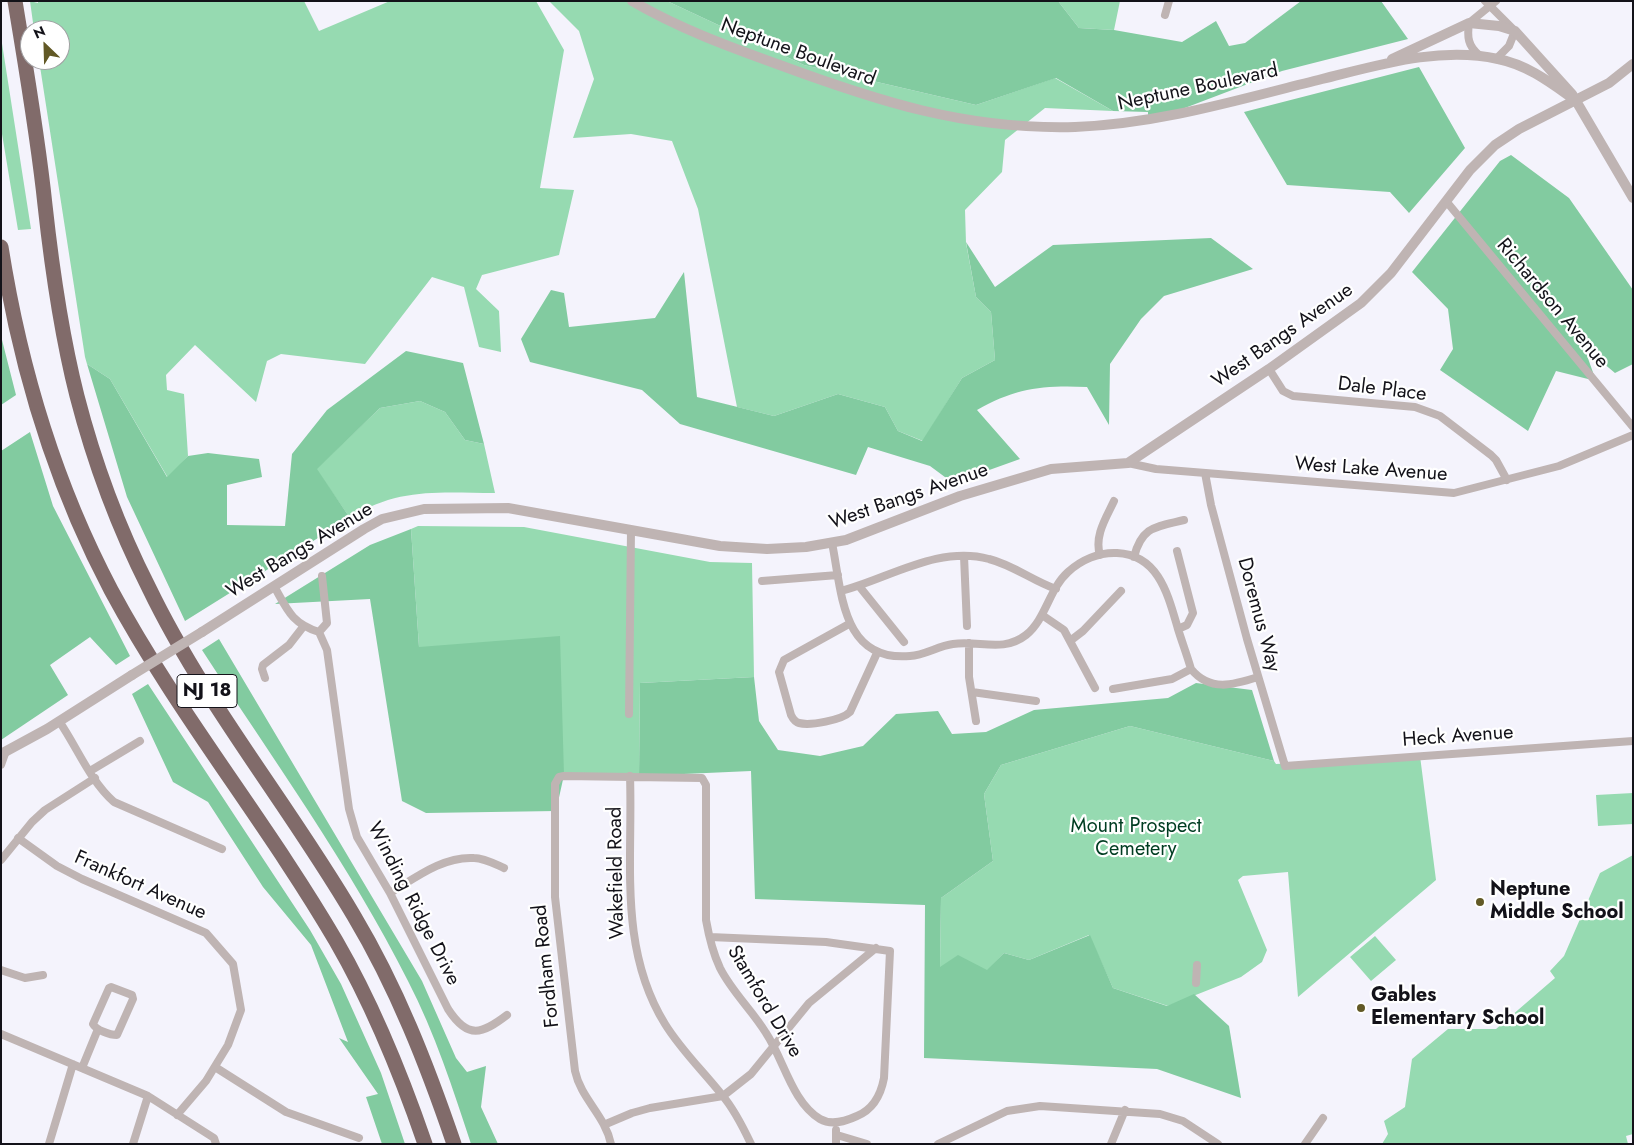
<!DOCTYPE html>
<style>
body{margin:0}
#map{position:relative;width:1634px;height:1145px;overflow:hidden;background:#f4f3fc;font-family:Jost,sans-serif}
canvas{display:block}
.frame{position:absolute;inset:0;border:2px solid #131219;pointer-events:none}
.north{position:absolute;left:20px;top:20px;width:50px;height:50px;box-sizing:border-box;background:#fff;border:1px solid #a1a0a3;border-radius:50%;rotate:336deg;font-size:14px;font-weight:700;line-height:20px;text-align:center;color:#131219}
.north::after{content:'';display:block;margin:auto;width:18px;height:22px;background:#625926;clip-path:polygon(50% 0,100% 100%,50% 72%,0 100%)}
</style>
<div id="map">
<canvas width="1634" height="1145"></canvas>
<div class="frame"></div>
<div class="north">N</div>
</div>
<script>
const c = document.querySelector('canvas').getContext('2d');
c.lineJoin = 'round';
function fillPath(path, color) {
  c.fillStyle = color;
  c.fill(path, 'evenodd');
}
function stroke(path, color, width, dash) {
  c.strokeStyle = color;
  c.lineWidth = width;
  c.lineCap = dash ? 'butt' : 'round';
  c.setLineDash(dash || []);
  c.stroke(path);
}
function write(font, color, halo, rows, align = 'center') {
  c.font = font + ' Jost,sans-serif';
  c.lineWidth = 4.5;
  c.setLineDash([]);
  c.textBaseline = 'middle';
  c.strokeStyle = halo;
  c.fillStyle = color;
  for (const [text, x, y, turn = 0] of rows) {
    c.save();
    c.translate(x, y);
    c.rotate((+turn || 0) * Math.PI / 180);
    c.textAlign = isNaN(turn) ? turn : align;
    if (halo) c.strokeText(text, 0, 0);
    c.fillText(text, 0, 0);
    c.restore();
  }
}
fillPath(new Path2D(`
 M30 1 38 3V1H304L319 31 390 1H536L564 50 540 188 574 190 559 255 482 275 476 289 499 311 501 352 479 347 464 287 432 277 365 364 281 354 267 361 256 402 195 345 166 375 167 390 184 394 188 456 168 478 110 379 87 364 85 357 39 60H60V30H34Z
 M549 1H667L804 65 976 105 1055 78 1113 111 1045 108 1005 140 1002 172 965 210 966 243 976 297 991 312 995 360 962 378 923 441 898 431 885 407 838 394 774 416 737 407 698 209 672 141 631 134 573 138 594 79 579 31Z
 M1058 1H1120L1114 30 1079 28Z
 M1 37 31 229 18 230 1 128Z
 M420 401 445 412 465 440 484 444 495 493C440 493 398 487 350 518L316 469 380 408Z
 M418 526 524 527 710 562 752 563 754 677 640 683 639 776 564 775 419 647 411 529Z
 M1130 726 1274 761 1276 764 1420 756 1436 880 1298 997 1288 872 1243 876 1238 880 1267 950 1262 962 1241 977 1168 1006 1113 988 1089 935 1029 960 1004 953 987 971 958 956 940 968 941 898 993 861 984 794 1001 765Z
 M1633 793V824L1598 826 1596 795Z
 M1633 855V1134L1626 1136 1628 1144H1382L1388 1134 1384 1121 1405 1107 1412 1059 1448 1029H1496L1555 978 1550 971 1564 956 1600 873Z
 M1375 936 1396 960 1371 981 1350 957Z`), '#96dab1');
fillPath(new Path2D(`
 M667 1H1058L1079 28 1114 30 1182 42 1216 21 1229 46 1245 43 1301 1H1381L1408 39 1282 71 1148 122V112L1113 111 1056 78 976 105 804 65Z
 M1419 67 1465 148 1409 213 1390 192 1287 185 1244 112Z
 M1511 155 1569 198 1633 290V364L1615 373 1584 347 1596 381 1556 371 1528 431 1440 370 1453 349 1448 309 1412 272 1500 161Z
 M1211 238 1253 269 1164 296 1141 319 1110 364 1109 425 1087 387C1044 385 1015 388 977 410L1020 459 953 483 930 466 868 447 856 475 680 424 642 390 530 362 521 339 551 290 564 293 569 327 655 318 684 272 697 397 774 416 838 394 885 407 898 431 922 441 962 378 995 360 991 312 976 297 966 242 995 287 1053 245Z
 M1 336 16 395 1 405Z
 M406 351 463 363 484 444 465 440 445 412 420 401 380 408 317 469 350 518 185 621 127 497 87 364 110 379 167 477 188 456 208 453 259 459 262 477 227 485V525L285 526 292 454 327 410Z
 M30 432 53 506 130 656 116 665 90 637 50 665 68 695 1 740V451Z
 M411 529 419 647 560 636 564 775 556 811 426 813 402 801 370 599 275 604 370 545Z
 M219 639 422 981 456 1058 467 1072 486 1066 481 1107 498 1144H471C453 1089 435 1033 408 981 351 867 272 758 202 650Z
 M754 677 759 721 778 750 820 756 863 746 896 714 938 711 952 734 986 732 1034 710 1168 698 1196 683 1252 690 1274 761 1130 726 1001 765 984 794 993 861 941 898 940 967 958 955 987 970 1004 953 1029 960 1090 935 1113 988 1167 1006 1194 994 1229 1026 1241 1098 1157 1069 924 1058 925 905 755 899 751 771 639 776 640 683Z
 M148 684 310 930 341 984 381 1073 405 1144H382L366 1097 378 1094 339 1038 348 1042 311 945 263 887 208 802 173 782 132 694Z`), '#82cba0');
stroke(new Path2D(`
 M1485 1 1515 31 1509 46 1497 58
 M1165 15 1169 1
 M1479 55C1468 46 1467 37 1469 23L1496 1
 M1446 201 1633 427
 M1269 369 1283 391 1293 396 1415 407 1440 416 1491 455 1496 460 1507 480
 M1128 463 1156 469 1454 493 1559 466 1633 435
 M1205 473 1211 505 1247 639 1285 766 1633 741
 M832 543C842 591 841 662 910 656 925 655 938 646 953 644 979 640 1003 653 1026 635 1046 619 1049 589 1068 572 1081 560 1099 552 1117 553 1159 555 1168 595 1178 629 1182 642 1187 655 1191 669 1210 692 1233 685 1258 677
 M1177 551 1193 613 1187 625 1178 629
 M1100 555C1094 536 1106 518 1114 501
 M964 556 967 626
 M1134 557C1142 526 1156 527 1184 520
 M762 581 838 575
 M274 586C287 609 291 623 319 632L327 650 349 809 357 837 390 893 448 1009C468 1040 482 1034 507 1015
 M859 586 904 642
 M841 591C888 579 938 545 989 559 1013 565 1033 581 1056 589
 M1042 615 1064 630 1095 688
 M849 624 784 660 779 672 791 715C793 719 795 722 799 723 810 726 842 720 850 712L877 653
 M319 632 327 623 322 576
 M1070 641 1083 631 1121 591
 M969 643V677L976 721
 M265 678 262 669 263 665 289 645 303 627
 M1113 689 1172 679 1191 669
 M972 692 1036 701
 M629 714 631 530
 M59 721C77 747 90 781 114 802L222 849
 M1 765 6 751
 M90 771 140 741
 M630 776C633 861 618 948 665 1024 681 1050 703 1071 722 1095 734 1109 743 1127 751 1144
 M18 838 57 866 82 879 206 933 233 964 241 1010 228 1045 206 1081 177 1115
 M1 860 32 822 45 810 95 778
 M390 893C415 878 443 856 474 858 484 858 495 864 504 868
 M1 970 25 978 43 975
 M1196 983 1197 965
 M111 987 132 995 133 999 117 1035C110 1035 96 1030 93 1024L109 988Z
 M1 1034 148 1096 214 1138 216 1144
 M215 1067 286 1112 359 1138
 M82 1068 98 1029
 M606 1124 632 1113 650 1108 723 1096 751 1074 809 1003 876 948
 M837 1135 867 1144
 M49 1144 73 1064
 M133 1144 148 1096
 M611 1144C605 1115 581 1099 575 1071L555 897V784L559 777 564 776 702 778 706 785V920C709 937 713 953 720 968 732 992 752 1010 766 1033 784 1060 792 1102 820 1119 832 1126 846 1121 857 1116 874 1109 881 1094 884 1078L890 951 826 942 710 937
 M836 1144V1130
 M938 1144 1007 1111 1040 1106 1160 1114 1183 1121 1218 1144
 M1111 1144 1125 1110
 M1305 1144 1323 1118`), '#bfb4b3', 8);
stroke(new Path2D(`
 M632 1C678 28 727 46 777 64 877 101 966 130 1075 127 1159 124 1241 99 1322 79 1379 65 1440 46 1498 59 1528 65 1551 83 1575 100
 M1392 59 1469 23 1499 26 1515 31 1572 94 1633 198
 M202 632 364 529 382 519 424 509 508 508 720 546 767 549 806 547 846 540 960 496 1051 469 1128 463 1269 369 1361 303 1391 273 1470 170 1495 145 1519 129 1609 83 1633 64
 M1 754 47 729 132 675`), '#bfb4b3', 10);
stroke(new Path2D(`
 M15 1C26 69 38 137 45 205 52 269 61 333 77 396 94 462 118 527 149 588 205 704 289 805 354 916 397 988 427 1065 454 1144
 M1 247C20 367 54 482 111 590 177 713 266 821 336 941 373 1005 401 1074 425 1144`), '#816b6a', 15);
stroke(new Path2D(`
 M132 675 202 632`), '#bfb4b3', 10);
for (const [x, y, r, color] of [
 [1480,902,5,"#625926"],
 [1361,1008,5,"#625926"]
]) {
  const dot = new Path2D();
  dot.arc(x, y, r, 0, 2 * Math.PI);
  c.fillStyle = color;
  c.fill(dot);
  stroke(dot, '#fff', 2);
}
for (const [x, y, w] of [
 [207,691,60]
]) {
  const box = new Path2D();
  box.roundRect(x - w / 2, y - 16.5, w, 33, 4);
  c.fillStyle = '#fff';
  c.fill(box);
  stroke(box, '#131219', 1);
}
write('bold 19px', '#131219', null, [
 ["NJ 18",207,691]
]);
write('20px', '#131219', '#fff', [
 ["Neptune Boulevard",798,53,20],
 ["Neptune Boulevard",1198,88,-12],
 ["Richardson Avenue",1552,304,50],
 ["West Bangs Avenue",1283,336,-35],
 ["Dale Place",1382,390,7],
 ["West Lake Avenue",1371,470,4],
 ["West Bangs Avenue",909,497,-19],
 ["West Bangs Avenue",300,551,-31],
 ["Doremus Way",1258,615,75],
 ["Heck Avenue",1458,737,-4],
 ["Wakefield Road",617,873,-91],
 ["Frankfort Avenue",140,886,24],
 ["Winding Ridge Drive",413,904,63],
 ["Fordham Road",547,966,-96],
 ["Stamford Drive",764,1002,59]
]);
write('20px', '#003d22', '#fff', [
 ["Mount Prospect",1136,827],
 ["Cemetery",1136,850]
]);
write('bold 20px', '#131219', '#fff', [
 ["Neptune",1490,890],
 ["Middle School",1490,913],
 ["Gables",1371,996],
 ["Elementary School",1371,1019]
], 'left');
</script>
